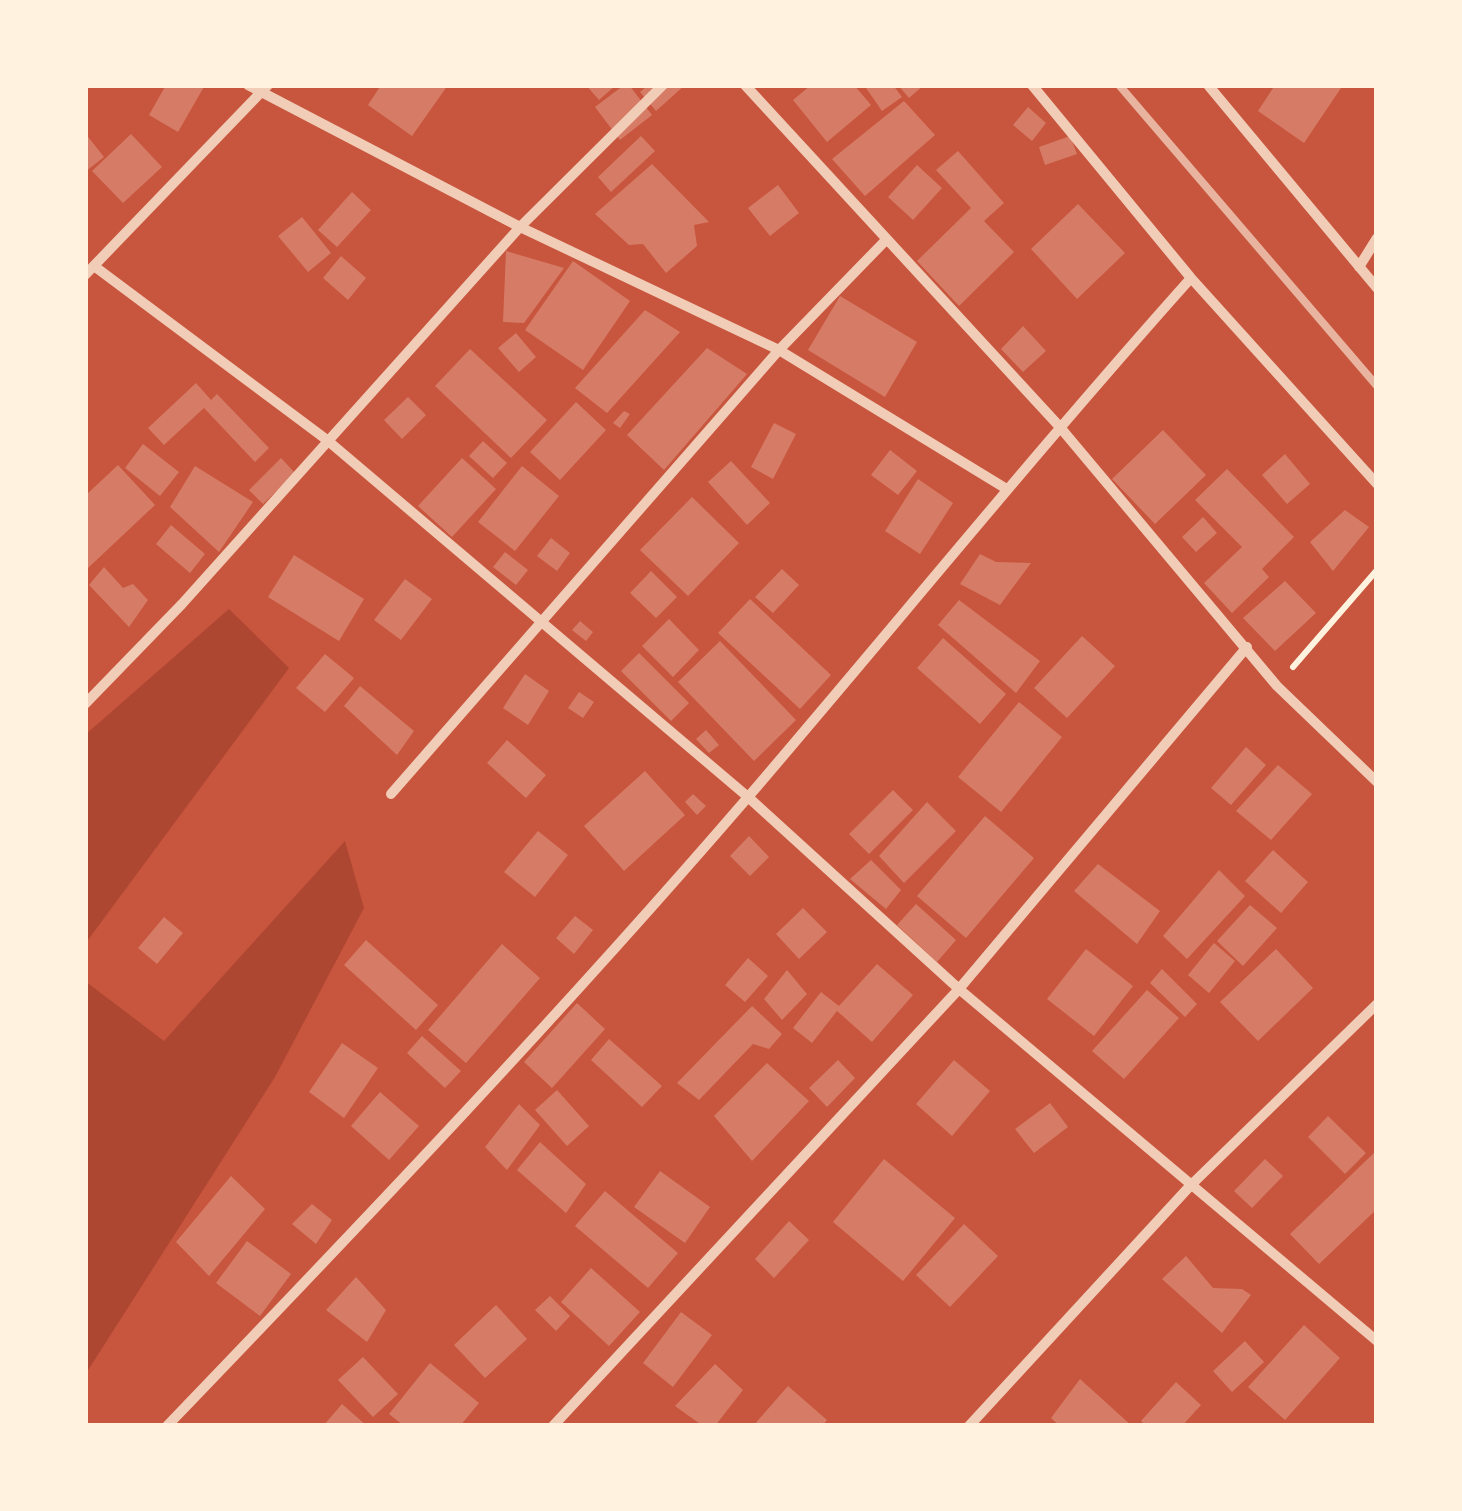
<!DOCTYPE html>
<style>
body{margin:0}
#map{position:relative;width:1462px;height:1511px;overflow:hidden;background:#c8553d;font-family:"Noto Sans",sans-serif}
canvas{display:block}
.frame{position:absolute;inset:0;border:88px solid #fff3e0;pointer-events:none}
</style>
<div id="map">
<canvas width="1462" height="1511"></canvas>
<div class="frame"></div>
</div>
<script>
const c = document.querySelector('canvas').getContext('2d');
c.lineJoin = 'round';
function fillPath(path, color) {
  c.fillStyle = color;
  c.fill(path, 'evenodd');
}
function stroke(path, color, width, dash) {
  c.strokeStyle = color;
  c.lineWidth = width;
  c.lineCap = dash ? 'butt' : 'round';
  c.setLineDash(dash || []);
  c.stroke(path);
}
fillPath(new Path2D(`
 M229 609 289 668 85 944V735Z
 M345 841 364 908 275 1077 85 1375V981L164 1041Z`), '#ae4732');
fillPath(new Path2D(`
 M166 85H205L178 132 149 115Z
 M381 85H448L412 136 368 105Z
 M586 85H616L599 100Z
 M624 85H629L652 115 620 140 595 107Z
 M648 85H685L656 111 640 92Z
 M811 85H854L871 105 827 142 793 100Z
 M864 85H893L902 97 882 111Z
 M898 85H924L909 98Z
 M1275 85H1343L1304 143 1258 111Z
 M904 101 935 135 865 196 832 159Z
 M1028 107 1046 123 1032 141 1013 125Z
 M85 133 104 157 85 172Z
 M131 134 162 167 123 203 92 171Z
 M641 136 655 151 611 192 598 177Z
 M1070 136 1077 154 1045 165 1039 147Z
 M958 151 1004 203 984 221 1014 252 959 306 917 261 971 208 936 170Z
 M652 164 709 222 694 225 697 246 666 273 643 244 629 245 595 214Z
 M917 165 942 188 913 220 888 197Z
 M778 185 799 213 770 236 748 208Z
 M352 192 371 210 337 247 318 230Z
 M1078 204 1125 253 1077 299 1031 249Z
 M302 217 331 253 308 272 278 236Z
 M506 251 564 268 524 323 503 322Z
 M341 256 366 278 348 300 323 278Z
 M573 261 630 301 583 370 525 330Z
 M840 296 917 342 885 397 808 350Z
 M645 310 680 332 607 413 575 388Z
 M1023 326 1046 351 1023 372 1001 349Z
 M516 333 536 357 519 372 498 348Z
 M707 348 747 374 664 470 627 435Z
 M470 349 547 420 511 458 435 386Z
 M196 383 211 400 217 394 269 448 255 462 204 408 164 445 148 428Z
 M408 397 426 415 402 439 384 420Z
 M576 402 606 430 560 480 530 452Z
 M624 411 630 414 620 428 613 423Z
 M774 423 796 434 773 479 751 467Z
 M1163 430 1206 475 1155 524 1112 479Z
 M483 441 507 463 493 478 469 456Z
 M143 444 179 472 160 496 125 468Z
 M890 450 917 471 898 495 871 475Z
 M1285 454 1310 484 1287 504 1262 475Z
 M281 458 295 473 263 504 249 490Z
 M462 458 496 489 452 537 418 506Z
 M731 461 770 503 747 525 708 482Z
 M118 465 155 505 88 568 85 496Z
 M195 466 253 502 219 552 170 507Z
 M522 466 559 496 515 551 478 522Z
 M1227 469 1294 537 1262 569 1269 577 1232 613 1204 583 1242 547 1195 500Z
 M918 479 953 503 920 554 885 531Z
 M692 497 739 543 688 596 640 550Z
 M1345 510 1369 527 1333 571 1310 542Z
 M1203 517 1217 533 1196 552 1182 537Z
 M171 525 205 554 190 573 156 544Z
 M551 538 570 553 557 571 537 556Z
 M505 552 528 570 516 585 493 567Z
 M980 554 996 562 1031 563 1000 605 960 584Z
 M294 555 364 599 339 641 268 597Z
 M104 567 123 588 133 584 148 600 129 627 89 585Z
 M782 569 799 585 773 613 755 597Z
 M651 571 677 597 656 618 630 593Z
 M405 579 432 599 401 640 374 620Z
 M1285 581 1316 613 1275 651 1243 618Z
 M750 599 831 675 800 709 718 633Z
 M959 600 1040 661 1016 693 938 625Z
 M669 619 699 650 673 677 642 646Z
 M580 621 593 632 586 641 572 630Z
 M1082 636 1115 666 1067 718 1034 688Z
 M943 638 1006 694 980 724 917 668Z
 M720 641 796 720 754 761 678 682Z
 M639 653 689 703 671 721 621 671Z
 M325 654 354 678 325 712 296 688Z
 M525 674 549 691 528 725 503 708Z
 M360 686 414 731 397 755 344 706Z
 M579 692 594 702 583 718 568 708Z
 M1019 702 1062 737 1001 812 958 777Z
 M706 730 719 745 709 753 696 739Z
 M507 740 546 775 526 798 487 763Z
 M1246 747 1266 765 1231 805 1211 788Z
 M1278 765 1312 794 1271 840 1236 811Z
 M645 771 685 815 624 871 584 826Z
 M893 790 913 810 869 854 849 834Z
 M693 794 706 806 697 815 685 802Z
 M927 802 956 831 904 883 879 856Z
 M985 816 1034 858 966 938 917 896Z
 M538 831 568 855 535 897 504 872Z
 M749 836 769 857 750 876 730 856Z
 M1273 850 1308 882 1281 913 1245 881Z
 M871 860 901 890 886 909 850 879Z
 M1098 864 1160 911 1137 944 1074 891Z
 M1219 870 1245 896 1187 959 1163 936Z
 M916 904 956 940 937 962 897 925Z
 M1250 905 1277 928 1243 966 1217 941Z
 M803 908 827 932 799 959 776 934Z
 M575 916 593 930 574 954 556 938Z
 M164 917 183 933 157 964 138 948Z
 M366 940 438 1005 416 1030 344 965Z
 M1214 943 1235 961 1209 993 1188 975Z
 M502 944 540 978 466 1063 428 1030Z
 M1086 949 1133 986 1094 1036 1047 999Z
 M1276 949 1313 988 1258 1041 1220 1002Z
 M748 958 768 976 745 1002 725 985Z
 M877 964 913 995 872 1042 837 1011 812 1043 793 1028 821 992 839 1006Z
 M1162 969 1197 1004 1185 1017 1150 983Z
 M787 970 807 994 782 1020 764 999Z
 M1147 990 1179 1018 1124 1079 1092 1051Z
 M577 1003 605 1029 552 1088 524 1062Z
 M752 1006 782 1034 769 1049 753 1044 699 1100 677 1083Z
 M422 1036 461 1071 445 1088 407 1053Z
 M609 1039 662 1086 642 1107 591 1060Z
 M342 1043 378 1068 344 1118 309 1092Z
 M838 1060 855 1078 827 1107 809 1088Z
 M954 1060 990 1091 952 1136 916 1104Z
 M767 1063 809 1101 752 1161 714 1116Z
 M557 1090 589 1126 567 1146 535 1110Z
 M380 1092 419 1126 389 1160 351 1126Z
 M1050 1103 1068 1127 1034 1153 1015 1129Z
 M519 1104 540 1125 507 1170 485 1147Z
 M1328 1116 1366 1153 1345 1174 1308 1137Z
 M540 1142 586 1184 566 1213 517 1170Z
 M1377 1150V1209L1319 1264 1290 1234Z
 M884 1159 955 1218 903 1281 833 1222Z
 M1265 1159 1283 1176 1252 1208 1234 1191Z
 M660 1171 710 1207 685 1243 634 1207Z
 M231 1176 265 1209 209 1276 176 1242Z
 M605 1191 678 1253 648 1288 575 1226Z
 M312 1204 332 1220 316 1244 292 1224Z
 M789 1221 809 1240 774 1278 755 1259Z
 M964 1224 998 1256 950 1307 916 1275Z
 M247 1241 291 1274 260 1316 216 1283Z
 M1186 1256 1213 1288 1242 1289 1251 1295 1222 1333 1162 1279Z
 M591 1268 640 1312 609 1346 561 1302Z
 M356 1277 386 1310 367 1342 326 1310Z
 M550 1296 570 1316 556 1331 535 1310Z
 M496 1305 527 1339 485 1378 454 1345Z
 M681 1312 712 1335 673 1387 643 1363Z
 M1304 1325 1340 1358 1285 1420 1248 1387Z
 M1245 1341 1264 1362 1232 1392 1213 1371Z
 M363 1357 398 1394 373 1417 338 1380Z
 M430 1363 479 1403 460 1426H404L389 1414Z
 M715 1364 743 1390 715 1426H703L675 1406Z
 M1080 1379 1132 1426H1060L1051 1418Z
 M1176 1382 1201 1405 1182 1426H1146L1141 1421Z
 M788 1386 827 1420 822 1426H753Z
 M342 1404 367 1426H323Z`), '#d67c66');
stroke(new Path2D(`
 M1293 667 1377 570`), '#fff3e0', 6);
stroke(new Path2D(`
 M248 85 520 227 779 350 1005 488
 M745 85 1059 426 1277 686 1377 782
 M1032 85 1191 278 1377 484
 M1208 85 1377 288
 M94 266 327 440 748 797 959 989 1377 1341
 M1359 267 1377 238
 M85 275 268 85
 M85 704 182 604 520 227 663 85
 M391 794 779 350 885 241
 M167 1426C365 1220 563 1012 749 796 897 623 1040 447 1191 278
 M553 1426 959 989 1247 647
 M969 1426 1190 1186 1377 1004`), '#f1ccb7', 10);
stroke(new Path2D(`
 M1119 85 1377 386`), '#e9b49f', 8);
</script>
